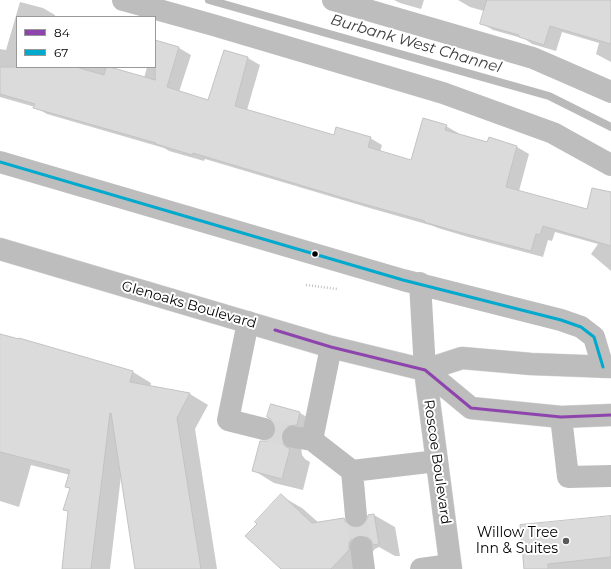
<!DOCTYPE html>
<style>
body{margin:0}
#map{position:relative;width:611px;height:569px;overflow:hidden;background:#fff;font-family:Montserrat,sans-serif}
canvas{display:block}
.legend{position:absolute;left:16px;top:16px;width:140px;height:52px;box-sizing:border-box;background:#fff;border:1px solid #999;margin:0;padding:5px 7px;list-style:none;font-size:12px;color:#000}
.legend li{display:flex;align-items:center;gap:8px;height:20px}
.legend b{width:20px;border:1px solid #999}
</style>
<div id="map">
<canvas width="611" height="569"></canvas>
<ul class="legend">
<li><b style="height:5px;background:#8e44ad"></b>84</li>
<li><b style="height:5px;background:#00a9ce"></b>67</li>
</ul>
</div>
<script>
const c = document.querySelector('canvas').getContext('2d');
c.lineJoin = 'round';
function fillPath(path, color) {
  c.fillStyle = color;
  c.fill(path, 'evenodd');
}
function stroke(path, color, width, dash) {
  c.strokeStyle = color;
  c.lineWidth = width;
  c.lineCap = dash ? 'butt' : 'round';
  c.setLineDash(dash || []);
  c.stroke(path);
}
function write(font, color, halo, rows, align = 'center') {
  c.font = font + ' Montserrat,sans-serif';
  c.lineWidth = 4;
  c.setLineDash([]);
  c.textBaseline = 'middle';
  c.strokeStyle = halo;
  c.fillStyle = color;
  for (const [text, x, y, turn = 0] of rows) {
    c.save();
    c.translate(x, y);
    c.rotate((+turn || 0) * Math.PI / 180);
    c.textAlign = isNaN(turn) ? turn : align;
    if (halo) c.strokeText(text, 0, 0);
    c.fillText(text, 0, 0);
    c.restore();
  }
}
fillPath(new Path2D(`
 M394 0H424L421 9 400 3Z
 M458 0H611V62L596 54 599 43 562 32 556 51 532 44 525 39 493 30 481 23 484 11 470 7Z
 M20 2 43 8 55 15V17H17V67H114L113 69 144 78 147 67H155V41L179 48 191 55 179 92 209 101 224 51 248 58 260 65 247 110 335 136 370 138 382 145 380 152 412 161 446 126 458 133V134L488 143 489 139 517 147 529 154 519 191 588 211 611 193V271L591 254 598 244 555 232 552 241 548 240 543 257 468 237 438 228 433 226 373 209 205 159 204 161 169 151 164 148 47 114 35 107 0 97V49L6 50Z
 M0 335 133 372 151 383 150 387 190 394 208 405 195 429 217 569H136L121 476 110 569H63L71 489 66 486 70 475 31 465 19 507 0 501Z
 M272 405 300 413 321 425 301 447 302 455 305 459 310 462 303 490 274 483 253 470 268 442 273 439 277 433V425Z
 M281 496 302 508 319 523 344 519 360 529 368 522 369 515H374L395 527 400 556H395L379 547 375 549 370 555 363 569H282Z
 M611 517V569H525Z`), '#0003');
stroke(new Path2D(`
 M209 0 549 96 611 127`), '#bababa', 8);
const building = new Path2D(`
 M487 0H611V44L550 26 544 45 519 37V35L480 24Z
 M155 40 179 47 167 87 208 100 224 50 248 57 235 106 334 135 336 127 371 137 368 147 411 160 423 118 447 125 445 130 487 142 489 137 517 146 506 187 587 209 592 188 611 192V246L543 226 540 235 536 234 531 251 455 231 424 222 425 221 360 203 193 153 192 155 156 144V143L33 108 35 104 0 94V67H76L104 75 106 67H110L155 80Z
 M0 334 19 339V338L133 371 130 382 190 393 177 418 201 569H135L111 413H110L91 569H62L68 511 63 510 70 488 65 487 70 470 0 452Z
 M271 404 300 412 297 425 288 426 283 429 281 435 282 442 285 446 290 449 282 479 252 471 260 441H268L273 438 276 432V425L272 420 267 417Z
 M281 494 312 523 344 518 346 523 350 527 357 528 363 526 367 522 368 515 374 514 379 544 373 545 371 540 366 536 359 535 353 537 349 543V550L331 569H281L245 536 257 524 255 522Z
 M611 516V557L548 564V569H524L520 525Z`);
fillPath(building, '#dbdbdb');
stroke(building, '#c3c3c3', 1);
stroke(new Path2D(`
 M264 429 293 437
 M356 516 361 547`), '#d9d9d9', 22, [22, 11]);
const major = new Path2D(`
 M0 249 331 347 425 370 471 408 561 417 611 415
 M425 370 451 569
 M425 370 462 358 531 364 611 367`);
stroke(major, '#dbdbdb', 23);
stroke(new Path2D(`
 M306 285 337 289`), '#c2c2c2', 2.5, [1, 2]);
stroke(new Path2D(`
 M123 0 213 25 443 93 553 133 611 165
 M333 0 533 58 611 92
 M0 162 403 280 561 320 581 327 594 337 603 367
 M420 283 425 370
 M248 322 228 420 264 429
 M331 347 312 440 352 471
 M561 417 568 477 611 476
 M293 437 312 440
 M356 516 352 471 437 461
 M361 547 364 569
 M421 569 450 565`), '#bdbdbd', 22);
stroke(major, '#bdbdbd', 22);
stroke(new Path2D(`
 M275 330 331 347 425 370 471 408 561 417 611 415`), '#8e44ad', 3);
stroke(new Path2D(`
 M0 162 403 280 561 320 581 327 594 337 603 367`), '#00a9ce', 3);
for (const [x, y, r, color] of [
 [315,254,3.5,"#000"],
 [566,541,4,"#595959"]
]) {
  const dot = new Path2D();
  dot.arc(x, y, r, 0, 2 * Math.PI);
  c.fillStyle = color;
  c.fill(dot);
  stroke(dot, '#fff', 1.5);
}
write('14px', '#000', '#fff', [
 ["Glenoaks Boulevard",189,305,16],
 ["Roscoe Boulevard",437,462,82]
]);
write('14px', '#000', '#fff', [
 ["Willow Tree",558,533],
 ["Inn & Suites",558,549]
], 'right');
write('italic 15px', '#3d3d3d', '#fff', [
 ["Burbank West Channel",416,44,16]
]);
</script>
